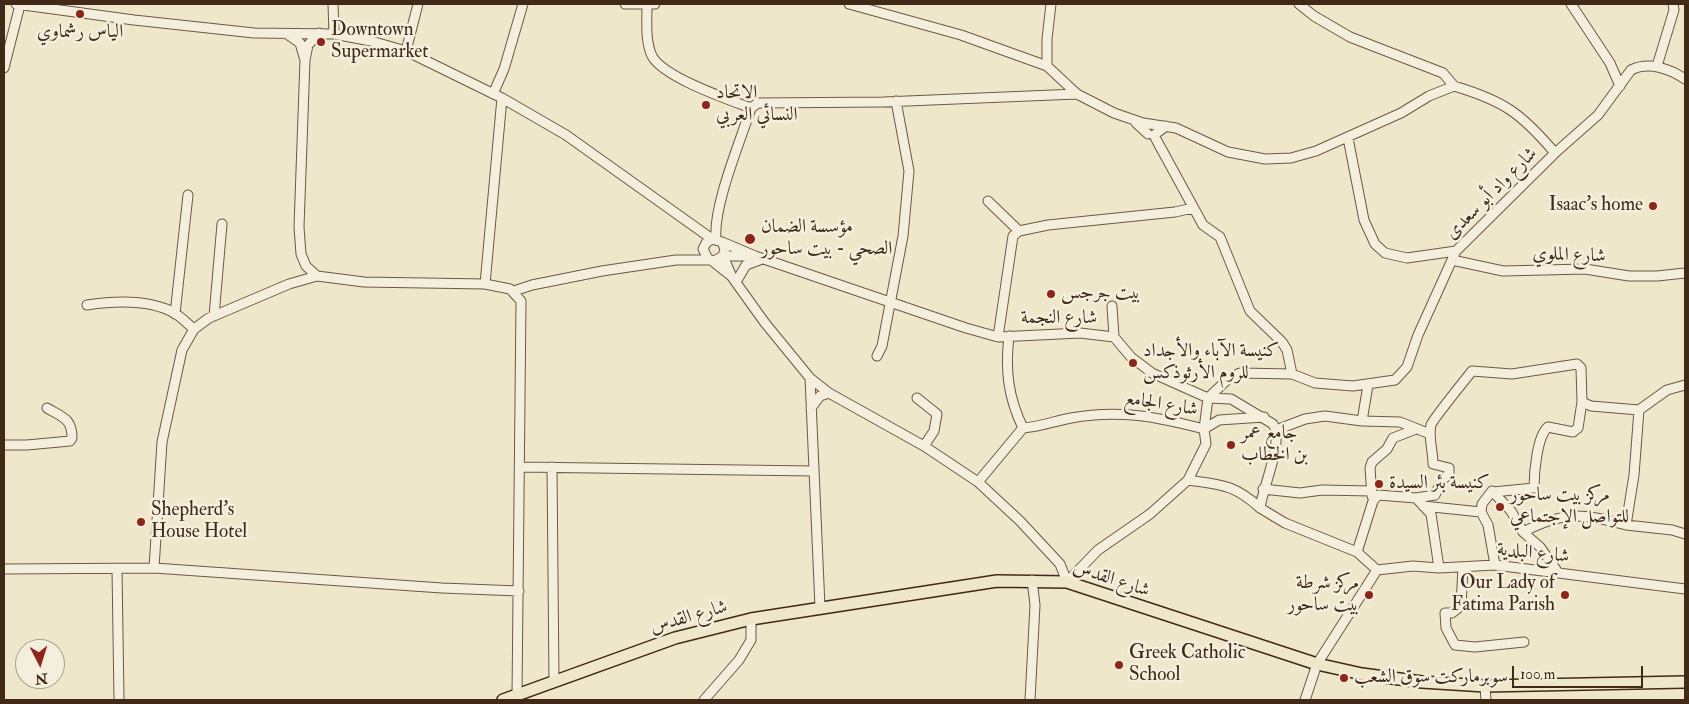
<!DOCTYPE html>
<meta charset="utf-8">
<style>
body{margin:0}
#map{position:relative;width:1689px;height:704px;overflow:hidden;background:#eee7ca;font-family:"IM FELL Double Pica",serif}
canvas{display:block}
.frame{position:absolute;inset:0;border:5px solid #412918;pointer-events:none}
.north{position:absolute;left:15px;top:639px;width:50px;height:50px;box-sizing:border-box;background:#f4efdd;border:1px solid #aca08e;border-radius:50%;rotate:175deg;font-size:14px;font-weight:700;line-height:20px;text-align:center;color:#412918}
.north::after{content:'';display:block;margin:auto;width:18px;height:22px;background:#8f2418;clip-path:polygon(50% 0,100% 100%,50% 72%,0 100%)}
.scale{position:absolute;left:1512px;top:666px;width:131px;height:22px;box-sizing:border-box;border:2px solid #412918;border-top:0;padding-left:6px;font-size:15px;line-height:18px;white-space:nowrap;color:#412918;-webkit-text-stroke:4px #f4efdd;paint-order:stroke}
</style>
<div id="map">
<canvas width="1689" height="704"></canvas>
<div class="frame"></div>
<div class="north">N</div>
<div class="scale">100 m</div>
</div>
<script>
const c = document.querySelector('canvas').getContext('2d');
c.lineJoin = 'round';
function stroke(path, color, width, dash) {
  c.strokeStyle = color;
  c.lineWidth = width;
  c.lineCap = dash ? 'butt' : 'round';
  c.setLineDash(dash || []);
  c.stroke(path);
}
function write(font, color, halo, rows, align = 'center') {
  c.font = font + ' "IM FELL Double Pica",Amiri,serif';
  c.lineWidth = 5;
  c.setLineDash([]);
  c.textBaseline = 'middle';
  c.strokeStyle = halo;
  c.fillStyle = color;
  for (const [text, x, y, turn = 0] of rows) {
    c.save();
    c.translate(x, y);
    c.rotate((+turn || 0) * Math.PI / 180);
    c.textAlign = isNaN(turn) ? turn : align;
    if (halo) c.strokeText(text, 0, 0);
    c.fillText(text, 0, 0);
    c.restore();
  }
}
const minor = new Path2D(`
 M16 4 134 20 254 33 334 34 371 41 406 51 502 98 566 135 712 239
 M333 4 334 34
 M625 4H655
 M849 4 961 35 1047 66 1077 94 1114 113 1143 123 1176 128 1228 152 1265 159 1291 158 1316 151 1401 113 1429 96 1454 86C1504 101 1521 113 1555 153
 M1299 4 1314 16 1350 37 1443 73 1454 86
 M1571 4 1610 63 1620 86
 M647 5C647 21 645 41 652 56 663 77 727 99 751 108
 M319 33 308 45 305 60 299 227 301 254 306 266 317 276 364 282 485 284 510 289 521 301 517 696
 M287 34 300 43 304 57
 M406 51 418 4
 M1047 66V39L1051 4
 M1657 66 1674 10 1673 4
 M4 68 20 5
 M493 94 504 69 523 4
 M1136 123 1148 134
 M1166 126 1154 135 1157 141 1203 225 1220 237 1250 311 1282 342 1287 350 1292 374
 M1348 138 1364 220 1375 244 1385 253 1407 258 1456 251
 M988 201 1019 231
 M716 239C713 206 740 142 751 108L758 103 883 102 1077 94
 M722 242 755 256 966 328 998 337 1080 333 1114 337 1131 357 1152 373 1208 398 1231 399 1273 424C1284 442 1263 486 1260 508L1285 523 1357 552 1377 570
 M755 256H723L714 261 708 259 703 249 706 243 712 239 722 242 725 249 723 256 732 277 765 323 810 378 829 393 924 446 978 482 1020 521 1060 564 1067 582 1098 550 1150 514 1188 480 1206 444 1204 429 1208 398 1228 379 1240 373 1292 374 1315 383 1353 386 1395 380 1407 367 1418 335 1456 251 1555 153 1598 115 1631 70C1649 61 1670 69 1685 79
 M1452 260 1503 271 1585 269 1629 276H1657L1685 273
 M736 282 746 265 762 259
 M485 284 502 98
 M514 291 532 285 602 271 676 260H711L730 275
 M87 305C114 301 151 299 176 314 182 318 188 324 194 329
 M1112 306 1114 337
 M175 314 188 195
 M214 316 222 224
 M1009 336C1005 370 1008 397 1023 428
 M998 337 1013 236 1019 231 1048 225 1175 212 1193 208
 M877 356 882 346 903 236 909 171 896 101
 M810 378 820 607
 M917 398 937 414 934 431 924 446
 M811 408 820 396 829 393
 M1639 410 1667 390 1685 385
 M1362 421 1400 422 1430 434
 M1023 428C1040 427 1054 421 1071 418 1119 409 1158 417 1204 429L1219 420 1264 417
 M1276 430 1305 419 1325 416 1362 421 1368 385
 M4 445H27L70 441 72 438C72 418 62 417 47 408
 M520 467 814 471
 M552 467 554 682
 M1188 480C1221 485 1234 484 1260 508
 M978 482 1023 428
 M1263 489 1300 493 1322 490 1371 491
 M1493 492 1534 488C1534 473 1537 436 1548 427L1573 432 1578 428 1582 402
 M1372 496 1370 468 1372 462 1387 449 1393 438 1416 429
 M1416 498 1431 514 1439 568
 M1423 506 1481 512
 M1357 552 1373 501 1378 495 1416 498 1435 495 1442 480 1449 474V468L1433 464C1433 451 1428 436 1431 425 1433 419 1465 380 1472 371L1512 374 1577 364 1581 368 1582 402 1591 406 1639 410 1634 475 1626 525 1672 530 1685 534
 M1495 565 1488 525 1481 512 1482 504 1492 491 1511 511 1523 532
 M1463 567 1461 606 1452 613H1445L1446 628 1455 645 1475 647 1524 642
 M154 568 162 442 182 350 194 329 209 318 289 284 317 276
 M4 569 154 568 442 588 519 591
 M117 569 119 700
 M1377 570 1413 566 1439 568 1495 565 1685 589
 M1557 571 1540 547 1523 532C1564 511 1583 513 1626 525
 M1485 686 1486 700
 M704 700 739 660 751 640V619
 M1030 700 1035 605 1032 580
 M1305 700 1317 664 1377 570`);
const major = new Path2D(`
 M503 700 675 638 751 619 997 581 1067 582 1317 664 1362 674 1422 682 1485 686 1685 682`);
stroke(minor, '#6c5844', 11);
stroke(major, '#412918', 14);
stroke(minor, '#f4efdd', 9);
stroke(major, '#eee7ca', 11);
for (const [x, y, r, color] of [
 [80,14,5,"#8f2418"],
 [321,42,5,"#8f2418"],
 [706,105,5,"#8f2418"],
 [1653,206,5,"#8f2418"],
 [750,239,6,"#8f2418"],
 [1051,294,5,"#8f2418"],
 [1133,363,5,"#8f2418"],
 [1231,445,5,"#8f2418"],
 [1379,484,5,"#8f2418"],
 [1500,507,5,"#8f2418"],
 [141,522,5,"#8f2418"],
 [1369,595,5,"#8f2418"],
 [1565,595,5,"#8f2418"],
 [1119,665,5,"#8f2418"],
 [1344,678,5,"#8f2418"]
]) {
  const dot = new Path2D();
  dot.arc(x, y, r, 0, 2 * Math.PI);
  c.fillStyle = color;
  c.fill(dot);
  stroke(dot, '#f4efdd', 2);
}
write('19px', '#412918', '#f4efdd', [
 ["Downtown",331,31],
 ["Supermarket",331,53],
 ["الياس رشماوي",80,33,"center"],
 ["الاتحاد",716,94],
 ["النسائي العربي",716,116],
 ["Isaac's home",1643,206,"right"],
 ["مؤسسة الضمان",761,228],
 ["الصحي - بيت ساحور",761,250],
 ["بيت جرجس",1061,294],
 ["كنيسة الآباء والأجداد",1143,352],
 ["للروم الأرثوذكس",1143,374],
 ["جامع عمر",1241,434],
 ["بن الخطاب",1241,456],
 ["كنيسة بئر السيدة",1389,484],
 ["مركز بيت ساحور",1510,496],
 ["للتواصل الإجتماعي",1510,518],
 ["Shepherd's",151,511],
 ["House Hotel",151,533],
 ["مركز شرطة",1359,584,"right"],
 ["بيت ساحور",1359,606,"right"],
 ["Our Lady of",1555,584,"right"],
 ["Fatima Parish",1555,606,"right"],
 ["Greek Catholic",1129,654],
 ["School",1129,676],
 ["سوبرماركت سوق الشعب",1354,678]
], 'left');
write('19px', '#412918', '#f4efdd', [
 ["شارع واد أبو سعدى",1492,194,-45],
 ["شارع الملوي",1569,256,2],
 ["شارع النجمة",1059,319],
 ["شارع الجامع",1161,405,9],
 ["شارع البلدية",1533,554,6],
 ["شارع القدس",1111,580,18],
 ["شارع القدس",689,618,-16]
]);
</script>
